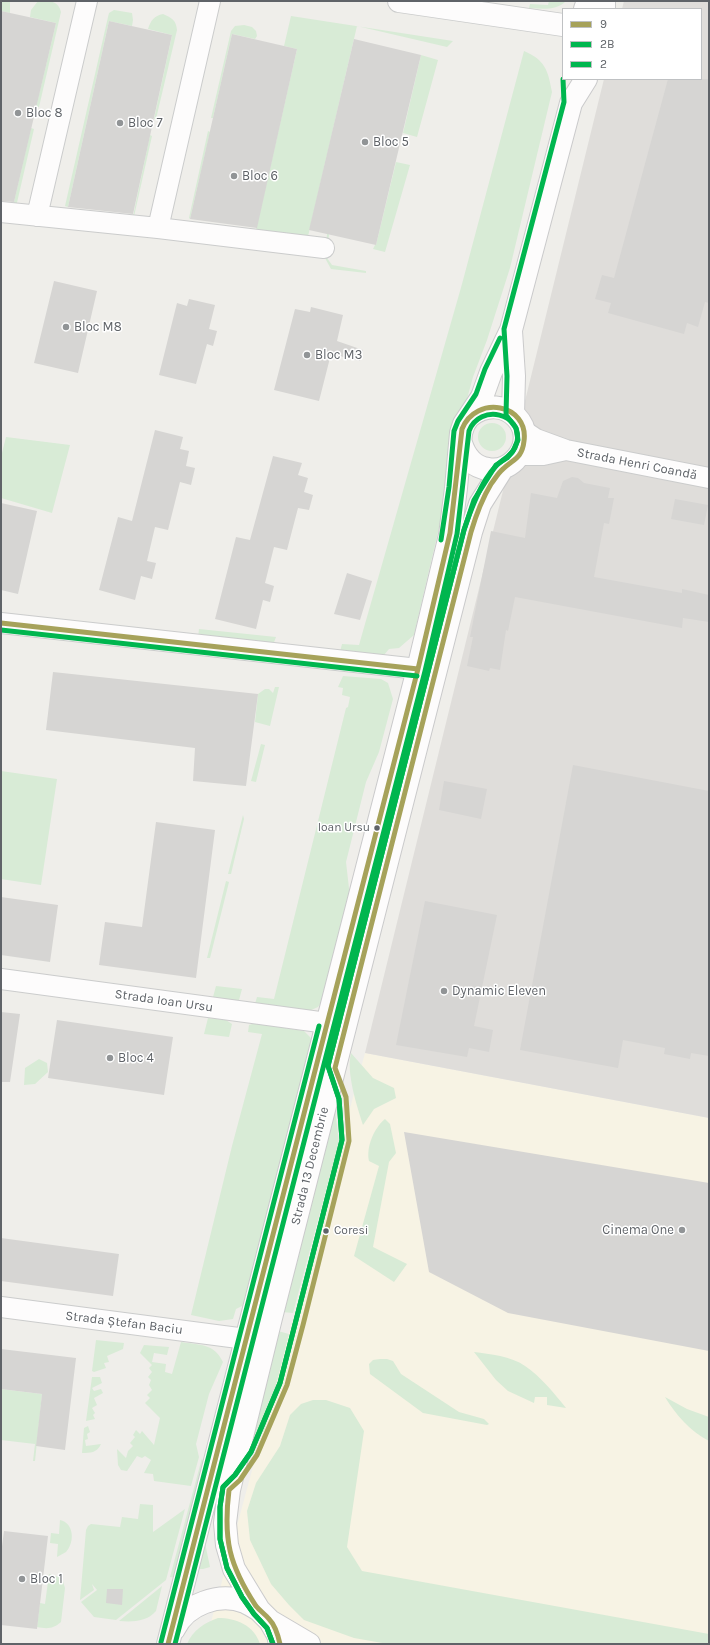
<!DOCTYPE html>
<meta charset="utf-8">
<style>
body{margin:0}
#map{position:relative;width:710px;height:1645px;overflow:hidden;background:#efeeea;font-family:Karla,sans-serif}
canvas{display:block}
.frame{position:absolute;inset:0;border:2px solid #5f6368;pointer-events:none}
.legend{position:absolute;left:562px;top:8px;width:140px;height:72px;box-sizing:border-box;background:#fff;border:1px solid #bfc1c3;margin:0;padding:5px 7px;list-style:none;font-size:12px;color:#5f6368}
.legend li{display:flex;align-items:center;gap:8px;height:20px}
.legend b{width:20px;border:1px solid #bfc1c3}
</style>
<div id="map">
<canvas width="710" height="1645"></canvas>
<div class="frame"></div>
<ul class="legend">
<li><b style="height:5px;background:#a6a25a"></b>9</li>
<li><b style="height:5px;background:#00b64f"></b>2B</li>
<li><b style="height:5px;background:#00b64f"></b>2</li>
</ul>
</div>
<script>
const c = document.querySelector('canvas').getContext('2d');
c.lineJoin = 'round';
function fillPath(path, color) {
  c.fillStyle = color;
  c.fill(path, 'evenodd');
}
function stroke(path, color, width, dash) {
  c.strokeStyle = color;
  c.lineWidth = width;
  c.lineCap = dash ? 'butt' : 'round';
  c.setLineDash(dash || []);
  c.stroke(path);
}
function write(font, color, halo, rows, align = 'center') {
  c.font = font + ' Karla,sans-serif';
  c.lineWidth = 3;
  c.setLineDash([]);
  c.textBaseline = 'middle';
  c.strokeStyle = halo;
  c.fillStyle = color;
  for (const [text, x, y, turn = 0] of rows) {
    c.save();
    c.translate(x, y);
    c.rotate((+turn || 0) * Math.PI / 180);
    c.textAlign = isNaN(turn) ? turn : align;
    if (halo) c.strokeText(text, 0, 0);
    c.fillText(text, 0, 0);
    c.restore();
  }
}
fillPath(new Path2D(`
 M365 1053 709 1118V1644H205Z`), '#f7f3e4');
fillPath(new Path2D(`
 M624 1H709V1118L365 1053 604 79H701V9H622Z`), '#dfddda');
fillPath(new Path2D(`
 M1 1H10V13L1 11Z
 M38 1C50 1 58 0 61 12L39 107H36L56 23 30 17 31 10Z
 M549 1H566C556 11 542 9 529 8L530 4 548 5Z
 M114 10 132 13 133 20 132 26 109 21 68 207 65 206 108 17 109 13Z
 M163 14C172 18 176 20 177 30L156 119H154L172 35 148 29C151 20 154 16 163 14Z
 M291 16 453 41 447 47 357 26 306 245 255 234 297 49 284 46Z
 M244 25 252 27 256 31 257 36 255 39 232 34 213 118H211L231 31 235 26Z
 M524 51C545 60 548 70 552 92L510 268 487 340 473 377 461 421 442 515 414 635 399 648 389 649 384 655 340 652 342 644 359 645 462 284Z
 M421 55 438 60 417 137 403 133Z
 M31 128 34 129 16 207 13 206Z
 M208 131 210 132 190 219 189 218Z
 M150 135 152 136 133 221H132Z
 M396 162 410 165 385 252 373 249 375 245H376Z
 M327 234H329L327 258 332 265 366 271V273L331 269 325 258Z
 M478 437a14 14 0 1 1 28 0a14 14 0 1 1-28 0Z
 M6 437 70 445 52 513 1 498V457Z
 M199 629 276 637 273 645 198 638Z
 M343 676 381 679 388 683 393 699 379 752 366 782 346 862 350 897 321 1003 318 1007 309 1011 255 1004 257 997 274 999 346 708 348 707 350 697 342 695 343 688 338 687Z
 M275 687H279L270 726 255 722 258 694 265 689H269L273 693Z
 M261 744 265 745 256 782 251 781Z
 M1 771 57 779 41 885 1 879Z
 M243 815 244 819 231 874H228Z
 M226 881 229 882 210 958H207Z
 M216 986 242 989 239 1000 237 1002 214 999 213 997Z
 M208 1018 226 1020 232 1024 229 1037 204 1034Z
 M255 1023 304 1031 310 1037 312 1041 246 1304 236 1309 233 1319 219 1321 191 1315 232 1146 262 1034 248 1032 249 1025Z
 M351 1053 373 1078 394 1088 396 1098 374 1109 363 1125C357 1106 346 1073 351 1053Z
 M39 1059 47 1063 48 1072 35 1084 24 1085 25 1068Z
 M335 1110 339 1142 293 1313 282 1312Z
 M385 1119 390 1124 396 1153 389 1162 373 1247 407 1264 394 1282 354 1256 379 1166 369 1161C366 1147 374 1128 385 1119Z
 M278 1331 289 1334 265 1429 248 1455Z
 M96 1340 124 1343 123 1349 107 1356 109 1362 104 1363 106 1368 94 1372 92 1371Z
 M181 1342C199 1345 214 1343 223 1362L209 1394 196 1444 199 1457 191 1486 154 1481 153 1474 144 1473 151 1460 145 1456 142 1458 137 1456 127 1471 121 1470 118 1465 117 1449 126 1458 128 1451 133 1446 130 1443 135 1437 133 1435 136 1430 140 1434 142 1431 154 1445 160 1418 145 1403 150 1398 147 1395 152 1390 149 1385 151 1380 148 1377 152 1372 149 1368 152 1365 140 1353 144 1345 169 1347 167 1355 154 1353 152 1362 166 1364 165 1372 172 1374Z
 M474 1352C490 1354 511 1356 525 1366 541 1377 554 1393 566 1408L547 1405V1397H535L534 1403 508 1391 496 1380Z
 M380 1359H387L393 1361 401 1374 459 1412 484 1419 489 1424 487 1425 423 1413 370 1374 369 1364 373 1360Z
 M92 1377H100L102 1383 92 1388 94 1391 101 1389 103 1393 94 1398 97 1405 92 1408 95 1413 93 1415 95 1419 86 1421Z
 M1 1389 42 1394 35 1461H33L35 1444 1 1440Z
 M665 1397 687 1409 709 1417V1441C690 1431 676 1415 665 1397Z
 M313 1400H326L350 1408 364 1431 347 1547 362 1571 709 1634V1644H388L354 1638 304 1620 289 1605 271 1584 250 1540 247 1511 256 1483 280 1446 290 1415 301 1404Z
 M88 1426 90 1432 87 1434 88 1439 85 1440 86 1446 101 1444C97 1453 90 1453 82 1453L84 1428Z
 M202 1458 205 1469 176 1578 170 1577Z
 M140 1504 153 1505V1532L185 1509 166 1580 116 1620 94 1617 81 1602 97 1590 92 1584 94 1590 80 1600 86 1530 88 1526 91 1524 120 1527 122 1517 138 1519Z
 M60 1520C74 1523 75 1542 66 1552 63 1554 60 1555 57 1557L58 1544 50 1543 51 1533 59 1534Z
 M204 1538 210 1567 203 1569H195Z
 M49 1574 62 1578 65 1588 61 1622C53 1629 47 1629 37 1627L40 1603 45 1604Z
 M162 1586 156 1611C147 1622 132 1622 119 1621Z
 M218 1618C236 1618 254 1625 260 1644H187C193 1630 204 1623 218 1618Z`), '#d8ebd6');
fillPath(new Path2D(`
 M1 11 56 23 14 202 1 201Z
 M109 21 172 35 133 214 68 207Z
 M232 34 297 49 257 228 190 219Z
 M354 39 421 55 376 245 309 230Z
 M668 79H709V303L705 302 698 327 687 323 684 334 608 313 611 303 595 299 602 275 614 278Z
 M54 281 97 291 78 373 34 363Z
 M189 299 215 305 209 329 217 331 213 346 207 344 196 384 159 375 177 303 187 306Z
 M311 307 343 315 337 341 363 350 360 361 331 354 319 401 274 390 295 309 310 312Z
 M155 430 183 437 180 449 189 451 186 466 195 468 191 485 180 482 168 530 155 527 147 561 156 563 152 579 141 576 135 600 99 590 118 517 132 521Z
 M273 456 302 463 298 475 308 478 304 492 313 495 309 510 298 508 287 550 274 547 265 583 274 586 270 602 263 600 256 629 215 619 236 537 250 540Z
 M572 477 578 478 584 483 610 488 608 498H614L609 524 604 523 594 577 682 593V589L709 595V622L683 618 682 628 515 597 508 631 506 630 500 670 490 668 489 671 467 666 473 637H470L491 531 525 538 531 493 557 498 563 481Z
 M675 499 708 505 704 525 671 519Z
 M1 503 37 511 18 594 1 590Z
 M347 573 372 581 360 620 334 614Z
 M53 672 258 694 246 786 193 781 195 748 46 730Z
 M573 765 709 791V1056L691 1053 690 1059 664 1054 665 1048 623 1040 618 1068 520 1050Z
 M444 781 487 789 481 819 439 810Z
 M156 822 215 830 196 978 99 965 105 922 142 927Z
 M1 897 58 905 50 962 1 955Z
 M425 901 497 915 474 1026 493 1030 489 1052 469 1048 467 1057 396 1045Z
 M1 1012 20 1014 10 1082H1Z
 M57 1020 173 1037 164 1095 48 1078Z
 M404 1132 709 1183V1351L508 1313 429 1272Z
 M1 1238 119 1254 113 1296 1 1281Z
 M1 1349 76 1358 65 1450 36 1446 42 1394 1 1389Z
 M4 1531 48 1536 37 1629 1 1625V1554Z
 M107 1589H123L122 1605 106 1603Z`), '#d6d5d3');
const minor = new Path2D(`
 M1 212 158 228 324 248
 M37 216 87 1
 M158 228 210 1
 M524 431 536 439 566 450 709 478
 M519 455H543L566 450
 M1 623 418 669
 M1 979 327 1023
 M1 1307 246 1339`);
const tertiary = new Path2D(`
 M399 1 563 25`);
const secondary = new Path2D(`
 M604 1V9
 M585 9 588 1
 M511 331 514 376 513 414
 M461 443C465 456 473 467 488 469 498 471 508 467 515 460 543 431 505 389 470 416
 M270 1621 309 1644
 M174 1629C186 1604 219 1592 245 1602 249 1604 254 1607 259 1610
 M168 1644 418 669 450 535 456 488 461 433 464 424 482 397 491 372 511 330 571 103 586 79
 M280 1644 278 1635 270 1621 259 1610 234 1569 227 1545 225 1523 229 1490 271 1318 471 532 480 504 502 469`);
stroke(minor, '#cbcccc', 22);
stroke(tertiary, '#cbcccc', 24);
stroke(secondary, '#cacacb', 24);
stroke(minor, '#fdfcfc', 20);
stroke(tertiary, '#fdfcfc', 22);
stroke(secondary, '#fdfcfc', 22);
stroke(new Path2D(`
 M1 623 418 669
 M168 1644 418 669 450 533 462 429C476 394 529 404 524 441 522 459 513 459 503 469 498 473 495 479 491 484 482 499 476 515 471 532L335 1068 346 1097 349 1141 303 1325 287 1385 257 1455 240 1480 229 1490C223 1539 229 1565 256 1606 260 1611 265 1614 269 1619 275 1625 278 1635 280 1644`), '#a6a25a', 5);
stroke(new Path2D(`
 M1 630 417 676
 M175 1644 425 671 457 534 469 431C480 403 523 413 517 442 514 455 505 457 497 465 493 469 489 474 486 479 476 495 470 512 464 530L328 1066 339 1099 342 1140 280 1383 251 1452 235 1475 223 1487 220 1507V1539L227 1568 242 1597 254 1614 267 1628 273 1644`), '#00b64f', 5);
stroke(new Path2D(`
 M441 540 449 487 454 431 458 421 476 394 485 369 500 338
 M161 1642 319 1026
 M273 1644 267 1628 254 1614 242 1597 227 1568 220 1539V1507L223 1487 235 1475 251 1452 280 1383 342 1140 339 1099 328 1066 464 530 474 500 496 465 507 458 513 451 518 440 516 428 506 415 507 376 504 329 564 102 563 79`), '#00b64f', 5);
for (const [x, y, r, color] of [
 [18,113,4,"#919496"],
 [120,123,4,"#919496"],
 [365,142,4,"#919496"],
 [234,176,4,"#919496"],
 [66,327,4,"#919496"],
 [307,355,4,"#919496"],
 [377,828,3.5,"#5f6368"],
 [444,991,4,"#919496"],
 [110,1058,4,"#919496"],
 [682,1230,4,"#919496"],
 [326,1231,3.5,"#5f6368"],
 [22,1579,4,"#919496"]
]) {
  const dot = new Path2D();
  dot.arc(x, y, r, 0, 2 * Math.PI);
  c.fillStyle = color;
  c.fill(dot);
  stroke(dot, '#fff', 1.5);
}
write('12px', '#5f6368', '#fff', [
 ["Ioan Ursu",370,828],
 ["Coresi",334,1231,"left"]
], 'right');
write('13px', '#5f6368', '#fff', [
 ["Bloc 8",26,113],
 ["Bloc 7",128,123],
 ["Bloc 5",373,142],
 ["Bloc 6",242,176],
 ["Bloc M8",74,327],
 ["Bloc M3",315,355],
 ["Dynamic Eleven",452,991],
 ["Bloc 4",118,1058],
 ["Cinema One",674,1230,"right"],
 ["Bloc 1",30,1579]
], 'left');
write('13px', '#5f6368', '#fff', [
 ["Strada Henri Coandă",637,464,11],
 ["Strada Ioan Ursu",164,1001,8],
 ["Strada 13 Decembrie",310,1166,-76],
 ["Strada Ștefan Baciu",124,1323,7]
]);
</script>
